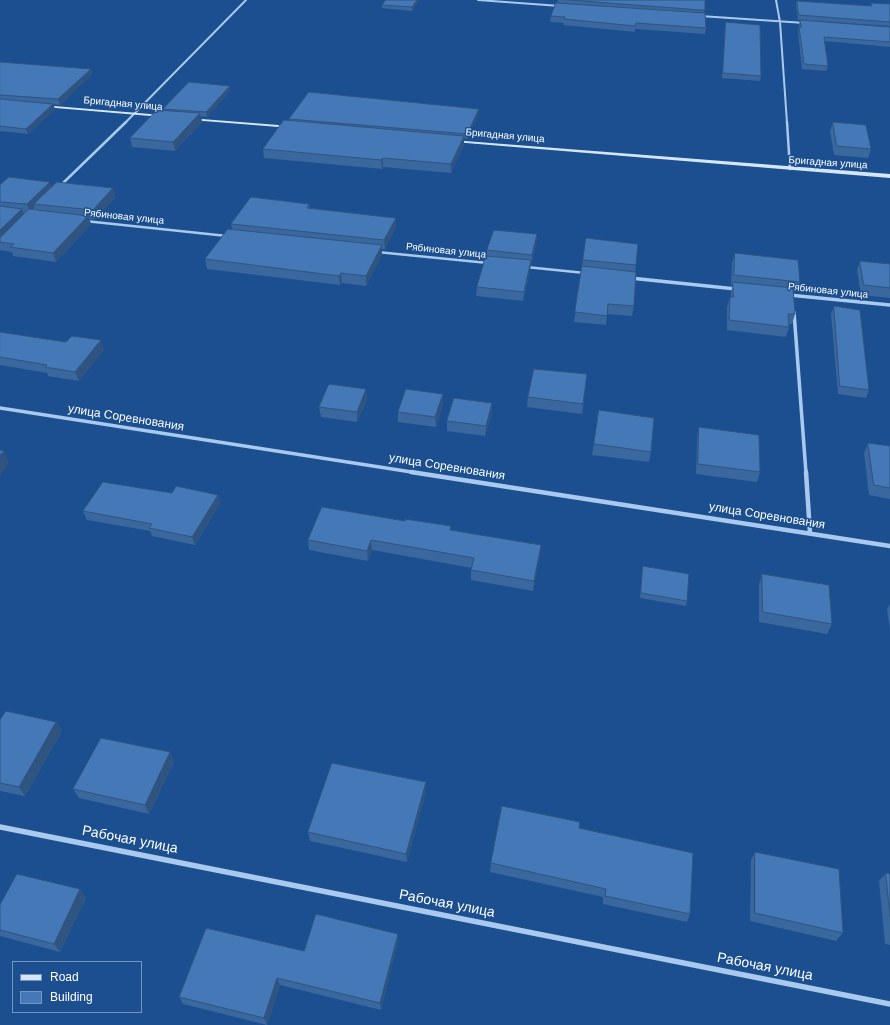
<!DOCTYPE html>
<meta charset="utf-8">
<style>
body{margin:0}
#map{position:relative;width:890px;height:1025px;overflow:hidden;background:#1b4f8f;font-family:Arial,sans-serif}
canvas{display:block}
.legend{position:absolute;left:12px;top:961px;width:130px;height:52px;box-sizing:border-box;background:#1b4f8f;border:1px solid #7695bc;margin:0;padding:5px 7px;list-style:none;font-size:12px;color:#fff}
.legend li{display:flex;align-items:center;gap:8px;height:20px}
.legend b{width:20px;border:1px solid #7695bc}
</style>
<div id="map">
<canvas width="890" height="1025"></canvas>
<ul class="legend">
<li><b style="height:5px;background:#d6e6fa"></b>Road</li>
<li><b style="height:11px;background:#4478b7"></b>Building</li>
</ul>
</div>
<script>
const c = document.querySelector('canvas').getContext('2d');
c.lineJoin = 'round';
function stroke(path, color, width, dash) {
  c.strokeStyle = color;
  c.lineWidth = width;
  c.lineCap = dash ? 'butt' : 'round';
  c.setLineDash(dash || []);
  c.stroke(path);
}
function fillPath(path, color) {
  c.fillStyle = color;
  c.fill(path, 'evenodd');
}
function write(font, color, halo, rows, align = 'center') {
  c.font = font + ' Arial,sans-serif';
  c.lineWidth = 3;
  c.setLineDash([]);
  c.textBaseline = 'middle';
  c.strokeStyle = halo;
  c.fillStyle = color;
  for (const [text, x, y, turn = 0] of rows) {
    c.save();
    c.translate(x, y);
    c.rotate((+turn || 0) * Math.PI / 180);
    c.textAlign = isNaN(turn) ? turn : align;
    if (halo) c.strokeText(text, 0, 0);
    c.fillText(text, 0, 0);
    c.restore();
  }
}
stroke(new Path2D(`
 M478 0 560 6
 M776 0 780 22 787 123
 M700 16 805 23
 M125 123 246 0`), '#a9c9ee', 2);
stroke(new Path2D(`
 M787 122 790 169
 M61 185 126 122
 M85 221 227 236
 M377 252 488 263
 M526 267 585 273`), '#a9c9ee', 2.5);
stroke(new Path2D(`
 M630 278 736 289
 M789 295 890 305
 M794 312 806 473
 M0 408 418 473`), '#a9c9ee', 3.5);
stroke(new Path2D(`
 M411 472 890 546
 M806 472 810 533`), '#a9c9ee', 4.5);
stroke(new Path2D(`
 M0 827 890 1004`), '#a9c9ee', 5.5);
fillPath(new Path2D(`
 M42 105 162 115 164 116 162 117 44 107 42 106Z
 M189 118 291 126 293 127 291 128 191 120H189Z
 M452 140 890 174V178L454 142H452Z`), '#d6e6fa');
fillPath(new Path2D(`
 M386 0H419L412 11 382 8V5Z
 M558 0H705L704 13 706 28 705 34 635 29V32L563 25 564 23 550 22 551 16 557 3Z
 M797 1 870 6 871 3 890 4V26L798 20 796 6Z
 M800 20 890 27V47L824 41 828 66 826 71 802 69 798 32Z
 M726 22 761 76 760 81 722 78 725 26Z
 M0 62 91 69 92 74 60 105 53 104 55 109 28 134 0 131Z
 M231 90 207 117 201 116 202 122 175 151 132 147 130 138 163 110V109Z
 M479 113 467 139 464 138V144L451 173 383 167 382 169 264 158 263 149 289 121V119Z
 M833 122 871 149 868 158 834 155 830 131Z
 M0 185 116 197 95 219H89L91 224 56 262 13 256 12 252 0 250Z
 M309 204 310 208 396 218V227L385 249H382V255L366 286 342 283 340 285 207 269 205 259 232 230 231 224Z
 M537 234 536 244 531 265 530 270 523 301 476 296 477 287 487 256V250Z
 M586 238 636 265 635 272 634 306 632 316 607 314 606 325 574 322Z
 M735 253 800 282 797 292H793L795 314 792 324H789V327L786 337 727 330V307L730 297H731V292L733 285H731L732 263Z
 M860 261 890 264V298L861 295 857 270Z
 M834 306 869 390 866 398 838 394 831 314Z
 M0 332 104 350 79 381 48 376 47 373 0 365Z
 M587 374 582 414 527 407 528 397Z
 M366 389 367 399 357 422 321 417 319 407Z
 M443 394V404L436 427 398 422V412Z
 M599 410 651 452 649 462 592 455Z
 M492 413 485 436 447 431V421Z
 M699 427 760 472 757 482 696 474 697 437Z
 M868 443 890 446V499L869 495 864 453Z
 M218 495 220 503 195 545 152 536 150 531 87 520 83 511Z
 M405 521 451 526V530L541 545 540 555 533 591 471 580V570L472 568 372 550 368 561 309 550 308 540Z
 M643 566 687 601 686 606 640 598 642 571Z
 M762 574 832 624 827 634 759 622V584Z
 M890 604V630L887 609Z
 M0 720 56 722 62 731 25 796 0 791Z
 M170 752 174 762 149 814 79 798 73 789Z
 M426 782V791L407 862 310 841 308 832Z
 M579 828 690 914 687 922 603 904V897L490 872 491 863Z
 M755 852 843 933 836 941 750 921 751 860Z
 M886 873 890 874V945L885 944 879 881Z
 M86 898 60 952 0 936V905Z
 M398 941 381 1010 280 985 267 1025 183 1004 179 997 304 951Z`), '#3a679d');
fillPath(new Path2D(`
 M417 0H419L412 11V7Z
 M91 69 92 74 60 105 58 99Z
 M230 86 231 90 207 117 206 112Z
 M53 104 55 109 28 134 26 129Z
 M479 109V113L467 139V134Z
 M200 113 202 122 175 151 173 142Z
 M464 136V144L451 173V164Z
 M383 158V167L382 169 381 160Z
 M50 182 53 190 34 204 35 207 30 212 27 204Z
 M113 188 116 197 95 219 93 210Z
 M22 209 25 217 0 242V230Z
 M88 216 91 224 56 262 53 253Z
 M396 218V227L385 249 384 240Z
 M537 234 536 244 531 265 532 255Z
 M382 245V255L366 286V276Z
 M531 260 530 270 523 301 524 292Z
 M341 273 342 283 340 285 339 276Z
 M101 340 104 350 79 381 75 372Z
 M366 389 367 399 357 422V412Z
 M443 394V404L436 427 435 417Z
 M492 403V413L485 436 486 426Z
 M4 451 9 464 0 476V455Z
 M218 495 220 503 195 545 192 537Z
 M371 540 372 550 368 561 367 551Z
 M541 545 540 555 533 591 534 581Z
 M56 722 62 731 25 796 19 787Z
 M170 752 174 762 149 814 145 805Z
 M426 782V791L407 862 406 854Z
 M80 889 86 898 60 952 54 944Z
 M398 934V941L381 1010 380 1003Z
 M277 978 280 985 267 1025 264 1018Z`), '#305480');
const building = new Path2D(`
 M386 0H417L412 7 382 5Z
 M569 0H705V10Z
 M797 1 872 6 871 3 890 4V22L799 15Z
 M556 3 705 13 706 28 636 23 635 26 564 19 565 17 551 16Z
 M800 20 890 27V42L824 37 828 66 804 64 799 27H801Z
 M726 22 760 25 761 76 723 73Z
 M0 62 91 69 58 99 0 95Z
 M189 82 230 86 206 112 163 109Z
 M309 92 479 109 467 134 289 119Z
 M0 99 53 104 26 129 0 126Z
 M157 110 200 113 173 142 130 138Z
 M284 120 464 136 451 164 383 158 381 160 263 149Z
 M833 122 866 125 871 149 837 146Z
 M9 177 50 182 27 204 0 202V185Z
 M57 182 113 188 93 210 34 204Z
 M251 197 309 204 307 208 396 218 384 240 231 224Z
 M0 206 22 209 0 230Z
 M29 209 88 216 53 253 10 247 14 244 0 242V238Z
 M228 229 382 245 366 276 341 273 339 276 205 259Z
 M494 230 537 234 532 255 487 250Z
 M586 238 638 244 636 265 583 260Z
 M735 253 798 260 800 282 734 275Z
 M486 256 531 260 524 292 477 287Z
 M860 261 890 264V288L864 285Z
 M582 266 636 272 634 306 608 304 607 316 575 312Z
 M733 282 793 288 795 314H788L789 327 729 320 730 297H733Z
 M834 306 860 310 869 390 840 386Z
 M0 332 66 342 72 336 101 340 75 372 45 367 47 365 0 357Z
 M534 369 587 374 583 404 528 397Z
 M329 384 366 389 357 412 319 407Z
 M406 389 443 394 435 417 398 412Z
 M454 398 492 403 486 426 447 421Z
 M599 410 654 418 651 452 594 444Z
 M699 427 759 435 760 472 698 464Z
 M868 443 890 446V488L874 485Z
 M0 450 4 451 0 455Z
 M103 482 172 493 176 486 218 495 192 537 149 528 152 524 83 511Z
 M322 507 405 521V519L451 526 450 530 541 545 534 581 471 570 474 558 371 540 367 551 308 540Z
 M643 566 689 574 687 601 641 593Z
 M762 574 829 585 832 624 763 612Z
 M6 711 56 722 19 787 0 783V720Z
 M101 738 170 752 145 805 73 789Z
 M332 763 426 782 406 854 308 832Z
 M502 806 580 822 579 828 693 853 690 914 605 896 606 889 491 863Z
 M755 852 839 869 843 933 755 913Z
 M886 873 890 874V916Z
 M17 874 80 889 54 944 0 930V905Z
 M316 914 398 934 380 1003 277 978 264 1018 179 997 206 928 304 951Z`);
fillPath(building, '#4478b7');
stroke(building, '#305480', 1);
write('10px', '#fff', '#1b4f8f', [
 ["Бригадная улица",123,104,5],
 ["Бригадная улица",505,136,5],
 ["Бригадная улица",828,163,4],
 ["Рябиновая улица",124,217,6],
 ["Рябиновая улица",446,251,6],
 ["Рябиновая улица",828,291,6]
]);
write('12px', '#fff', '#1b4f8f', [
 ["улица Соревнования",126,418,9],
 ["улица Соревнования",447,467,9],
 ["улица Соревнования",767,516,9]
]);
write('14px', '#fff', '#1b4f8f', [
 ["Рабочая улица",130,840,11],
 ["Рабочая улица",447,904,11],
 ["Рабочая улица",765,967,11]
]);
</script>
